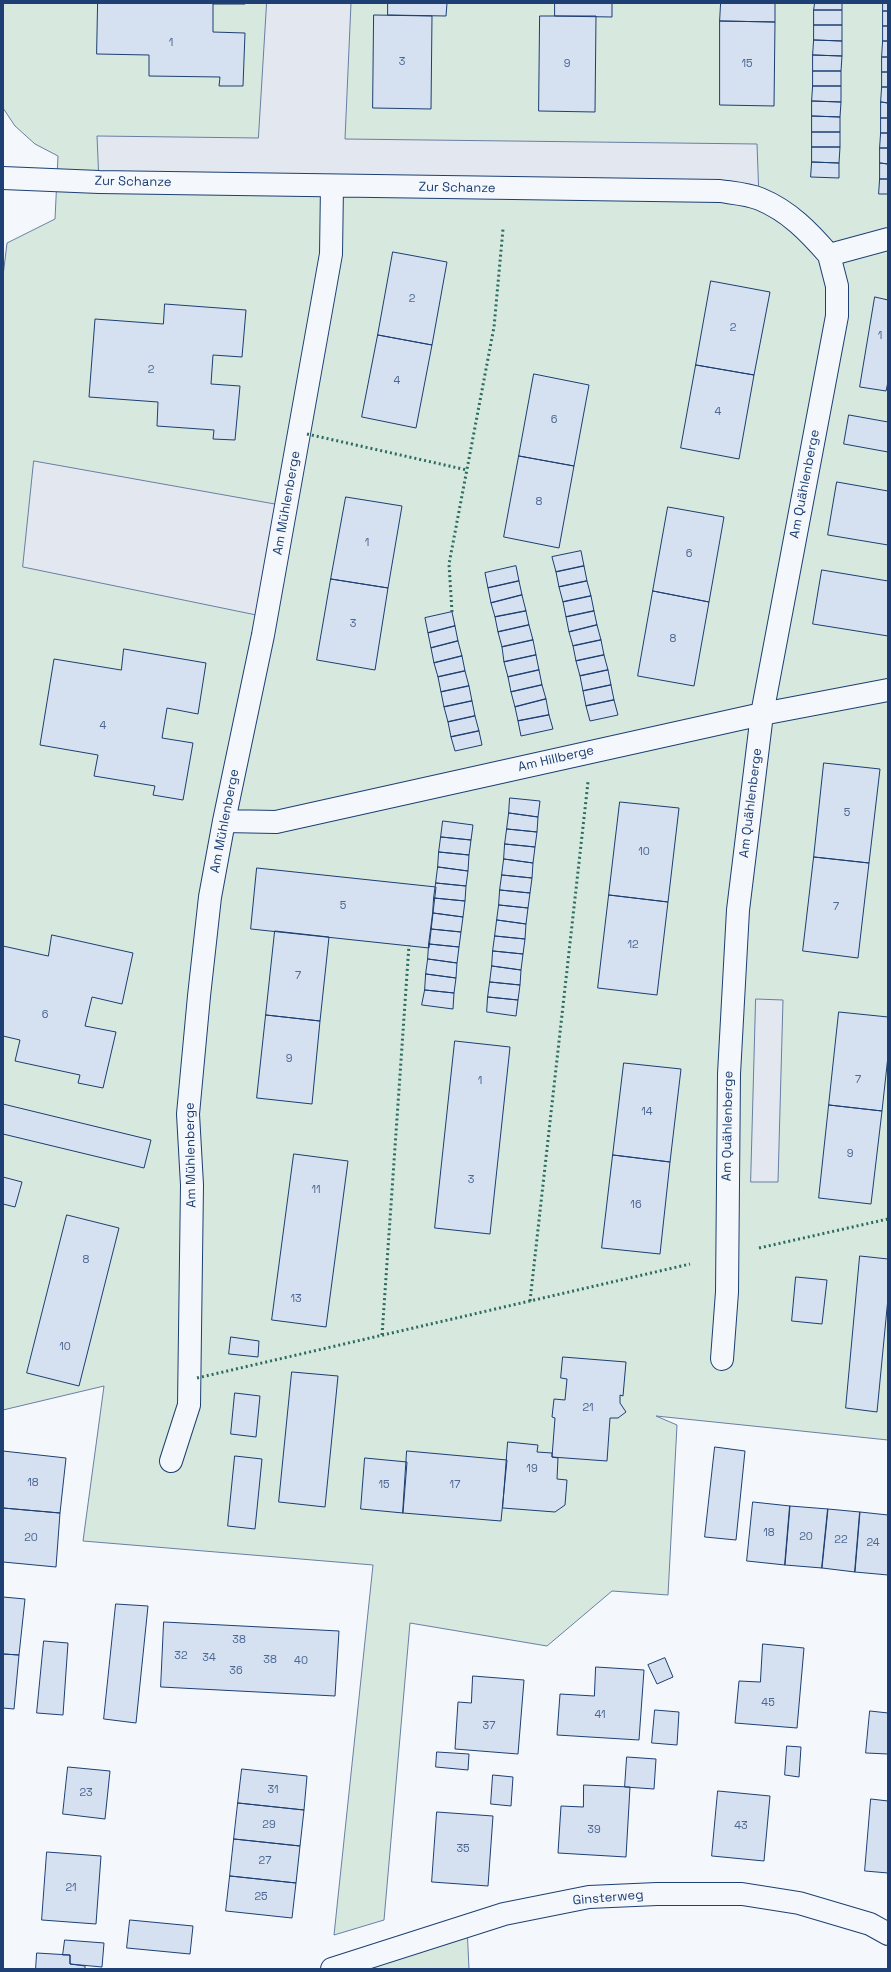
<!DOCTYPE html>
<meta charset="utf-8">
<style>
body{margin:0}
#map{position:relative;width:891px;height:1972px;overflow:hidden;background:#f4f7fb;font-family:"Space Grotesk",sans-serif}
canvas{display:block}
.frame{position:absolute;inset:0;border:4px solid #1d3f73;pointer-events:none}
</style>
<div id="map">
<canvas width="891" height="1972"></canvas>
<div class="frame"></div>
</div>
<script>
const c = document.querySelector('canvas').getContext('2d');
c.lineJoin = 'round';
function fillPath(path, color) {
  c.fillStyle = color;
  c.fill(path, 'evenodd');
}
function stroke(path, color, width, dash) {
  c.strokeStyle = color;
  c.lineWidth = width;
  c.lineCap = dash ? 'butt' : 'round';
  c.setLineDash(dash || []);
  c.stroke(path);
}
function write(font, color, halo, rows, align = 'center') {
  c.font = font + ' "Space Grotesk",sans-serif';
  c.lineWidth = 3;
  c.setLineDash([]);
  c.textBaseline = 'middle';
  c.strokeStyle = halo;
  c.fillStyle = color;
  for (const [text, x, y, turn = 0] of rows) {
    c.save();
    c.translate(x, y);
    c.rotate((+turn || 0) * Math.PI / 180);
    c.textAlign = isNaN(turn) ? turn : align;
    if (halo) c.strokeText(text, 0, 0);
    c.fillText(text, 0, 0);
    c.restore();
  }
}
const green = new Path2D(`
 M3 3H888V1440L656 1416 677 1425 668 1595 612 1591 547 1646 410 1623 384 1920 334 1935 373 1565 83 1541 104 1386 3 1410V276L7 243 55 219 58 156 35 144 15 126 3 108Z
 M467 1926 469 1969H332Z`);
fillPath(green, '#d7e8df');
stroke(green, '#687fa3', 1);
const parking = new Path2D(`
 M267 3H351L345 139 757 144 759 198 99 182 97 136 258 138Z
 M34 461 286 506 266 617 23 567Z
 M756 999 783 1000 778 1182H751Z`);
fillPath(parking, '#e3e8f0');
stroke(parking, '#687fa3', 1);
const building = new Path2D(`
 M98 3H245V4H213V32L245 33 243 86H219L220 77 149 76V55L97 54Z
 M388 3H447L446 16 388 15Z
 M555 3H612V17L555 16Z
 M721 3H775V22L720 21Z
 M815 3H842V10H814Z
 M883 3H888V11H883Z
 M814 10H842V25H814Z
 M883 11H888V26H883Z
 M374 15 432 16 431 109 373 108Z
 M540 16H596L595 112 539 111Z
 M720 21 775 22 774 106 720 105Z
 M814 25H842V41L814 40Z
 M883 26H888V41H883Z
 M814 40 842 41V56L813 55Z
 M883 41H888V57H882Z
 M813 55 842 56 841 71H813Z
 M882 57H888V72H882Z
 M813 71H841V86H813Z
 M882 72H888V87H882Z
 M813 86H841V102L812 101Z
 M882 87H888V103L881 102Z
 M812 101 841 102 840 117 812 116Z
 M881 102 888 103V118H881Z
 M812 116 840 117V132H812Z
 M881 118H888V133H881Z
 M812 132H840V147H812Z
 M881 133H888V148H880Z
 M812 147H840L839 163 812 162Z
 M880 148H888V164L880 163Z
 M812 162 839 163V178L811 177Z
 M880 163 888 164V179H880Z
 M880 179H888V194H879Z
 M393 252 447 262 432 345 378 335Z
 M711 281 770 292 754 375 696 365Z
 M875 297 888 300V382L886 391 860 387Z
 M165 304 246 310 242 357 213 355 211 384 240 386 235 440 213 439 214 430 157 426 158 402 89 397 95 319 163 324Z
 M378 335 432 345 416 428 362 417Z
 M696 365 754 375 739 459 681 448Z
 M534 374 589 385 574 466 519 456Z
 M849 415 888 422V452L844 444Z
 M519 456 574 466 559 548 504 537Z
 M837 482 888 491V545L828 535Z
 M346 497 402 506 388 588 331 579Z
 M668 507 724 517 709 602 653 591Z
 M581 551 584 566 556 572 552 557Z
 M516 566 519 581 488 588 485 573Z
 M584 566 587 581 559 587 556 572Z
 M822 570 888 581V636L813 624Z
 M331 579 388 588 375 670 317 660Z
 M519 581 522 595 491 603 488 588Z
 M587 581 591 596 563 602 559 587Z
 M653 591 709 602 694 686 638 676Z
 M522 595 526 611 495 617 491 603Z
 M591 596 594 611 566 617 563 602Z
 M526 611 529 625 498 632 495 617Z
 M594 611 597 625 569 632 566 617Z
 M452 612 455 626 428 633 425 618Z
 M529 625 533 640 502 647 498 632Z
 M597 625 601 640 573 646 569 632Z
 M455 626 458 641 431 648 428 633Z
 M533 640 536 655 504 662 502 647Z
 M601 640 604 655 576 661 573 646Z
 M458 641 462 656 434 663 431 648Z
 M124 649 206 663 198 714 167 708 162 738 193 743 183 800 153 795 155 786 94 776 98 755 40 745 54 659 121 670Z
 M536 655 539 670 508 677 504 662Z
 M604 655 608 670 580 676 576 661Z
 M462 656 465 671 438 677 434 663Z
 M539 670 542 685 511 692 508 677Z
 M608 670 611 685 583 691 580 676Z
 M465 671 469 686 441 692 438 677Z
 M542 685 546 699 515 707 511 692Z
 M611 685 614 700 586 706 583 691Z
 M469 686 472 701 444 707 441 692Z
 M546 699 549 715 518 721 515 707Z
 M614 700 618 715 590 721 586 706Z
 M472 701 475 716 448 722 444 707Z
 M549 715 553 729 521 736 518 721Z
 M475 716 479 731 451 737 448 722Z
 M479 731 482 745 455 751 451 737Z
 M824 763 880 769 869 863 814 857Z
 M510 798 540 801 538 817 509 813Z
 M620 802 679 808 668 902 609 895Z
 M509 813 538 817 537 832 507 829Z
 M443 821 473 825 471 840 441 837Z
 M507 829 537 832 535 847 505 844Z
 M441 837 471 840 469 855 439 852Z
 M505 844 535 847 533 863 504 859Z
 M439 852 469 855 468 871 438 867Z
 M814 857 869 863 858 958 803 951Z
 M504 859 533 863 532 878 502 875Z
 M438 867 468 871 466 886 436 883Z
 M257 868 436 887 429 948 251 929Z
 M502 875 532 878 530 893 500 890Z
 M436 883 466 886 465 901 434 898Z
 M500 890 530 893 528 908 499 905Z
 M609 895 668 902 657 995 598 988Z
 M434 898 465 901 463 917 433 913Z
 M499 905 528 908 526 924 497 920Z
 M433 913 463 917 461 932 431 929Z
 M497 920 526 924 525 939 495 936Z
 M431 929 461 932 459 947 429 944Z
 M275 931 329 937 320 1021 266 1015Z
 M52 935 133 953 122 1004 92 997 85 1026 116 1032 103 1088 78 1083 80 1075 15 1061 20 1040 3 1036V946L48 956Z
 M495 936 525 939 523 954 493 951Z
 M429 944 459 947 457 963 428 959Z
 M493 951 523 954 521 970 492 966Z
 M428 959 457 963 456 978 426 974Z
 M492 966 521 970 520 985 490 982Z
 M426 974 456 978 454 993 425 990Z
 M490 982 520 985 518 1000 488 997Z
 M425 990 454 993 453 1009 422 1005Z
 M488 997 518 1000 516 1016 487 1012Z
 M839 1012 888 1017V1056L882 1111 829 1105Z
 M266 1015 320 1021 312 1104 257 1098Z
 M455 1041 510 1047 490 1234 435 1228Z
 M624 1063 681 1069 670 1162 613 1155Z
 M3 1104 151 1140 144 1168 3 1134Z
 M829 1105 882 1111 871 1204 819 1198Z
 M294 1154 348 1161 326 1327 272 1320Z
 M613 1155 670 1162 660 1254 602 1248Z
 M3 1177 22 1182 15 1207 3 1204Z
 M67 1215 119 1228 79 1386 27 1373Z
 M860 1256 888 1259V1298L877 1412 846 1408Z
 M796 1277 827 1280 822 1324 792 1321Z
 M231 1337 259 1341 258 1357 229 1354Z
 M563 1357 626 1362 623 1396 620 1395V1403L626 1412 618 1418H610L607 1461 552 1457 555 1418 552 1417 554 1399 565 1400 567 1379 561 1378Z
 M292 1372 338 1376 325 1507 279 1502Z
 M235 1393 260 1396 256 1437 231 1434Z
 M508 1442 538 1445 537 1452 552 1453V1457L558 1458 557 1479 567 1480 565 1505 555 1512 503 1508Z
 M715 1447 745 1451 736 1540 705 1537Z
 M3 1451 66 1458 60 1513 3 1508Z
 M407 1451 507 1460 501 1521 403 1513Z
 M235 1456 262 1459 255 1529 228 1526Z
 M365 1458 407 1462 403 1513 361 1509Z
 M753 1502 790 1506 785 1565 747 1561Z
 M790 1506 828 1509 822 1568 785 1565Z
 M3 1508 60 1513 56 1567 3 1562Z
 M828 1509 860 1512 855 1572 822 1568Z
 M860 1512 888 1515V1575L855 1572Z
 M3 1597 25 1599 19 1655 3 1654Z
 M116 1604 148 1606 136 1723 104 1719Z
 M164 1622 339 1631 335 1696 161 1687Z
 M44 1641 68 1643 63 1715 37 1713Z
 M763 1644 804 1648 797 1728 735 1723 739 1681 760 1682Z
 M3 1654 19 1655 14 1709 3 1708Z
 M665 1658 673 1677 657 1684 648 1665Z
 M596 1667 644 1670 639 1740 557 1735 560 1694 594 1696Z
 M473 1676 524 1680 518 1754 455 1749 458 1702 471 1703Z
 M655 1710 679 1712 677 1745 652 1743Z
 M870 1711 888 1713V1754L866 1753Z
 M787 1746 801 1747 799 1777 785 1775Z
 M437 1752 469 1754 468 1770 436 1767Z
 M627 1757 656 1759 654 1789 625 1787Z
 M68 1767 110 1771 105 1819 63 1814Z
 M242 1769 307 1776 304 1810 238 1803Z
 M493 1775 513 1777 511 1806 491 1804Z
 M584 1785 630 1787 626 1857 558 1853 561 1806 583 1807Z
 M718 1791 770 1796 764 1861 712 1856Z
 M871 1799 888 1801V1873L865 1871Z
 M238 1803 304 1810 300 1846 234 1839Z
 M437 1812 493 1816 488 1886 432 1882Z
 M234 1839 300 1846 296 1883 230 1876Z
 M47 1852 101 1856 96 1924 42 1920Z
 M230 1876 296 1883 292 1918 226 1911Z
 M130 1920 193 1926 190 1954 127 1948Z
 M65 1940 104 1943 102 1967 70 1964V1955H63Z
 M37 1953 70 1955V1964L85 1966V1969H36Z`);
fillPath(building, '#d5e0f0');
stroke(building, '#1d3f73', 1);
const minor = new Path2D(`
 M3 178 99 182 720 191C733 193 748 194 760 199 789 211 809 232 829 255L888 239
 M224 821 276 822 762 714 888 690
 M722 1359 727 1292 729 1074 738 910 762 714 837 316V286L829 255
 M171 1461 189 1405 192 1185 188 1114 199 996 210 897 224 821 263 635 331 254 332 186
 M332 1969 504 1914 589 1897 657 1894H742L799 1903 870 1924 888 1934`);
stroke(minor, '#1d3f73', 24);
stroke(minor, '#f4f7fb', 22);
stroke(new Path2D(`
 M307 434 467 470
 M452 612 449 564 494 327 503 229
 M759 1248 888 1219
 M530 1301 588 782
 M382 1335 409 945
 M197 1378 690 1264`), '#2c6c60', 3, [2, 3]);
write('11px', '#4b6792', null, [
 ["1",171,43],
 ["3",402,62],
 ["9",567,64],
 ["15",747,64],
 ["2",412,299],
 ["2",733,328],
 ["1",880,336],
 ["2",151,370],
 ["4",397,381],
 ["4",718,412],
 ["6",554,420],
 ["8",539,502],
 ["1",367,543],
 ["6",689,554],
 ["3",353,624],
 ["8",673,639],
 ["4",103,726],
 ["5",847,813],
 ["10",644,852],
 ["5",343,906],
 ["7",836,907],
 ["12",633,945],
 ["7",298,976],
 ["6",45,1015],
 ["9",289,1059],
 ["7",858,1080],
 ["1",480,1081],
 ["14",647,1112],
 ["9",850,1154],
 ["3",471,1180],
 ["11",316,1190],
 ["16",636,1205],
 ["8",86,1260],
 ["13",296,1299],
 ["10",65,1347],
 ["21",588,1408],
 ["19",532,1469],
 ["18",33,1483],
 ["15",384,1485],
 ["17",455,1485],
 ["18",769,1533],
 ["20",806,1537],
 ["20",31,1538],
 ["22",841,1540],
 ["24",873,1543],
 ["38",239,1640],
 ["32",181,1656],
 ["34",209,1658],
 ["38",270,1660],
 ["40",301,1661],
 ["36",236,1671],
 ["45",768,1703],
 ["41",600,1715],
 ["37",489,1726],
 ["31",273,1790],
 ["23",86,1793],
 ["29",269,1825],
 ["43",741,1826],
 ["39",594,1830],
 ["35",463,1849],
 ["27",265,1861],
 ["21",71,1888],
 ["25",261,1897]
]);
write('13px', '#1d3f73', '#f4f7fb', [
 ["Zur Schanze",133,182,1],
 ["Zur Schanze",457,188,1],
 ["Am Quählenberge",805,484,-79],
 ["Am Mühlenberge",287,503,-80],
 ["Am Hillberge",556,759,-13],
 ["Am Quählenberge",751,803,-83],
 ["Am Mühlenberge",225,821,-79],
 ["Am Quählenberge",728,1126,-89],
 ["Am Mühlenberge",191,1155,-91],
 ["Ginsterweg",608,1898,-5]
]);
</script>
